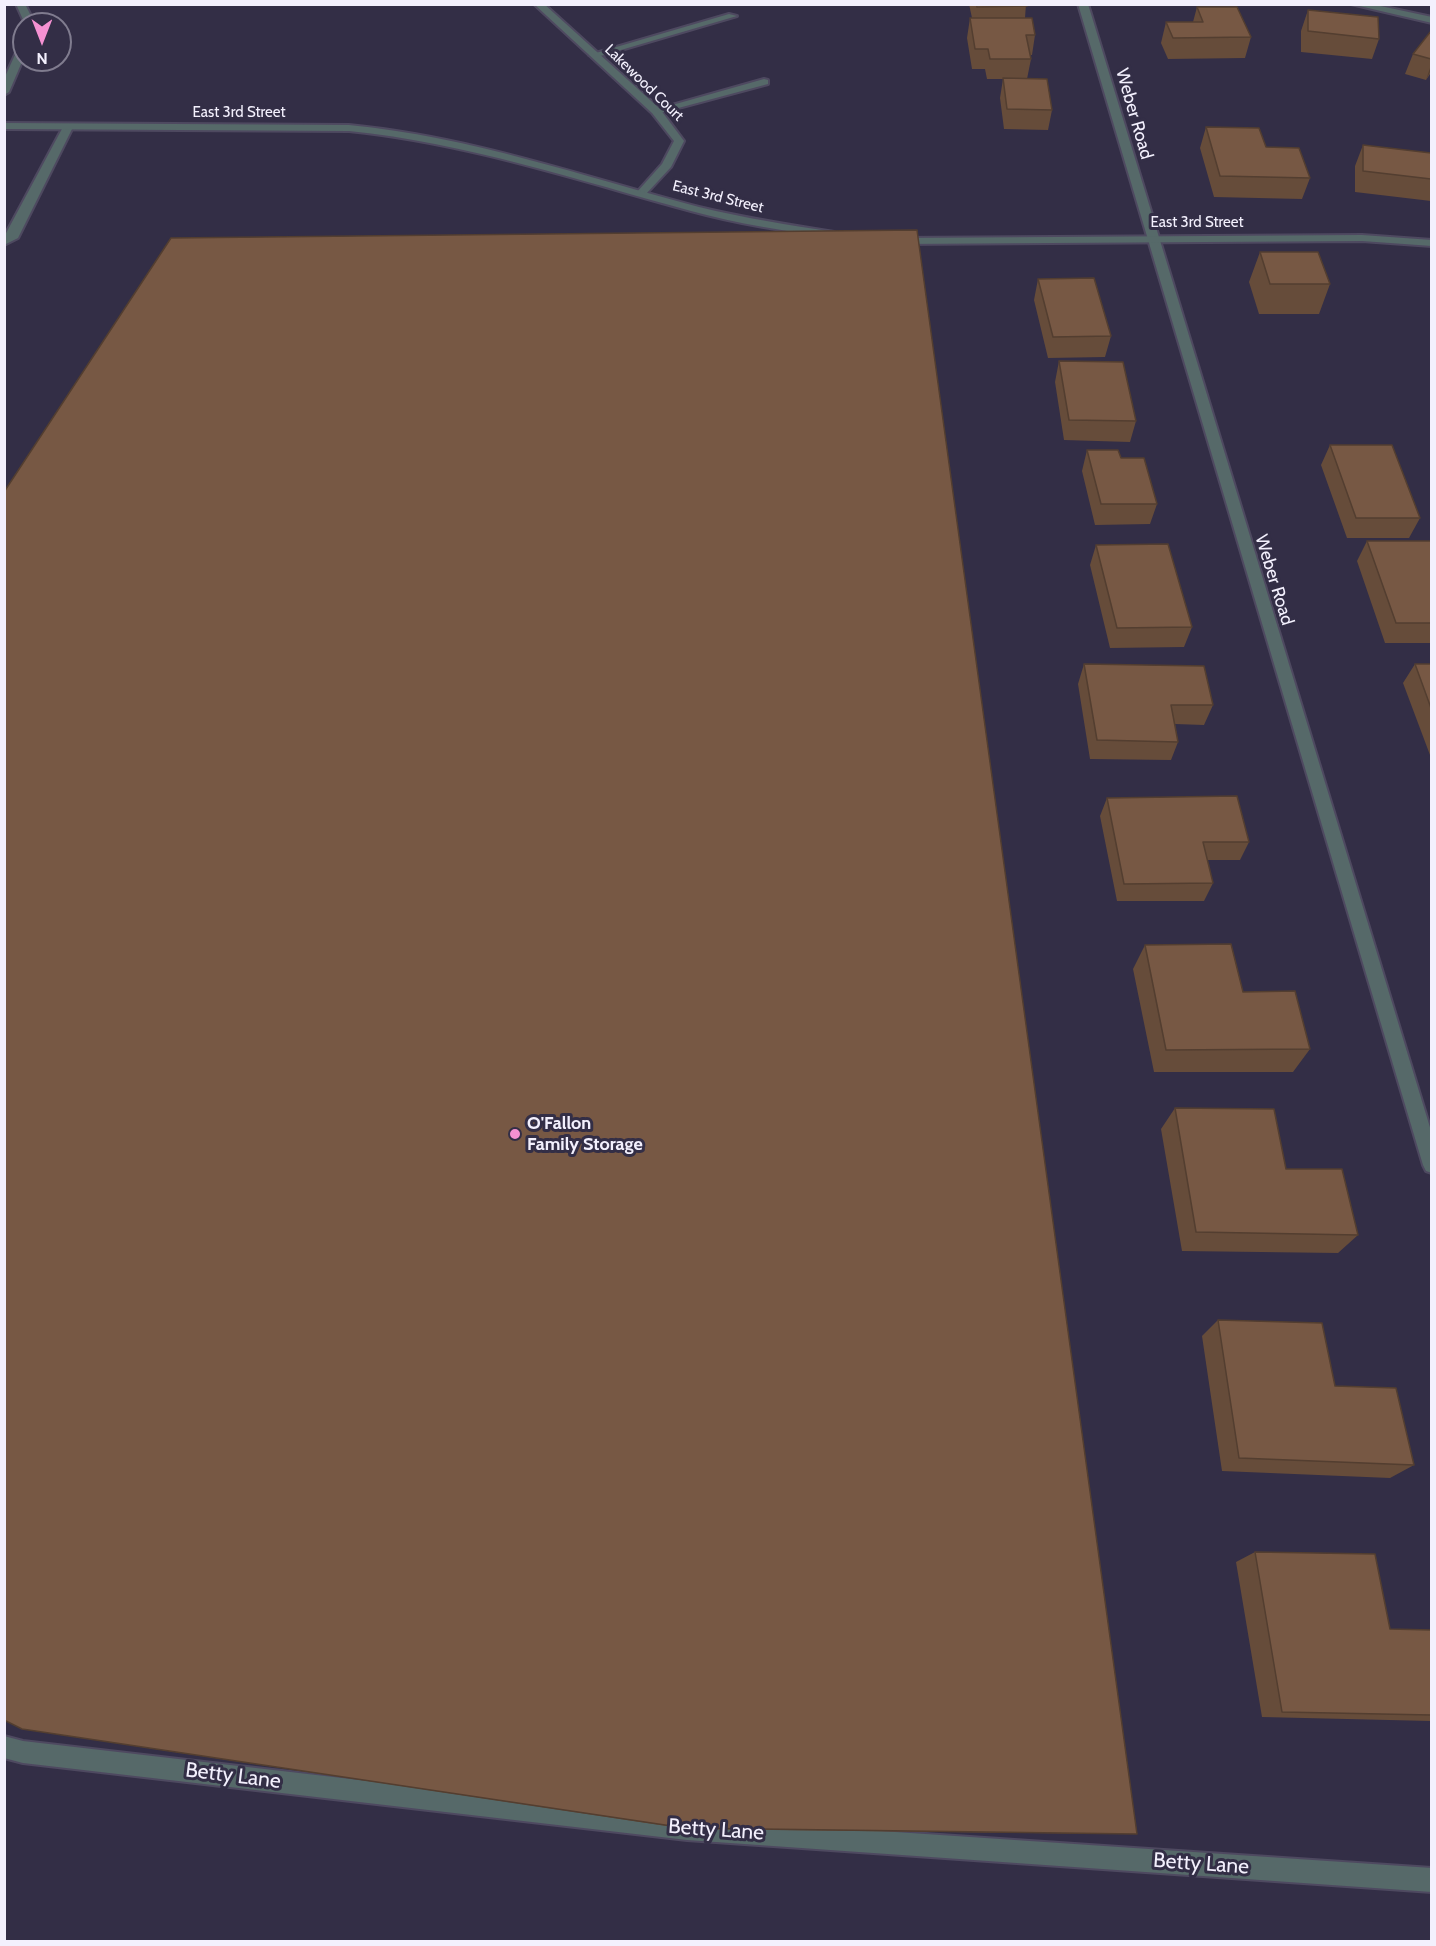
<!DOCTYPE html>
<style>
body{margin:0}
#map{position:relative;width:1436px;height:1946px;overflow:hidden;background:#332e46;font-family:Cabin,sans-serif}
canvas{display:block}
.frame{position:absolute;inset:0;border:6px solid #f3f0fd;pointer-events:none}
.north{position:absolute;left:12px;top:12px;width:60px;height:60px;box-sizing:border-box;background:#332e46;border:2px solid #807c8f;border-radius:50%;rotate:180deg;font-size:16px;font-weight:700;line-height:24px;text-align:center;color:#f3f0fd}
.north::after{content:'';display:block;margin:auto;width:21px;height:27px;background:#f591d2;clip-path:polygon(50% 0,100% 100%,50% 72%,0 100%)}
</style>
<div id="map">
<canvas width="1436" height="1946"></canvas>
<div class="frame"></div>
<div class="north">N</div>
</div>
<script>
const c = document.querySelector('canvas').getContext('2d');
c.lineJoin = 'round';
function stroke(path, color, width, dash) {
  c.strokeStyle = color;
  c.lineWidth = width;
  c.lineCap = dash ? 'butt' : 'round';
  c.setLineDash(dash || []);
  c.stroke(path);
}
function fillPath(path, color) {
  c.fillStyle = color;
  c.fill(path, 'evenodd');
}
function write(font, color, halo, rows, align = 'center') {
  c.font = font + ' Cabin,sans-serif';
  c.lineWidth = 6;
  c.setLineDash([]);
  c.textBaseline = 'middle';
  c.strokeStyle = halo;
  c.fillStyle = color;
  for (const [text, x, y, turn = 0] of rows) {
    c.save();
    c.translate(x, y);
    c.rotate((+turn || 0) * Math.PI / 180);
    c.textAlign = isNaN(turn) ? turn : align;
    if (halo) c.strokeText(text, 0, 0);
    c.fillText(text, 0, 0);
    c.restore();
  }
}
const service = new Path2D(`
 M729 14 737 16 597 57 589 55Z
 M764 79 768 80V84L656 114 651 111Z
 M68 124 73 127 18 238 4 245V237L63 127Z`);
const minor = new Path2D(`
 M16 4H25L35 24H25Z
 M534 4H544L660 109 684 141 671 167 646 194 637 192 662 164 674 141 652 113Z
 M1078 4H1088L1432 1134V1173L1426 1171 1423 1165Z
 M1351 4H1371L1432 17V23Z
 M24 43V57L9 92 4 95V79L19 46Z
 M4 1736 23 1741 687 1818 1432 1868V1892L687 1840 23 1763 4 1758Z`);
const tertiary = new Path2D(`
 M4 123 349 125C472 137 581 176 699 207 744 218 789 225 834 232L840 235 834 238C786 231 738 224 691 211 577 180 467 143 349 131L4 129Z
 M1362 235 1432 240V246L1362 241 899 244 893 241 899 238Z`);
stroke(service, '#4e4960', 4);
stroke(minor, '#4e4960', 4);
stroke(tertiary, '#4e4960', 4);
fillPath(service, '#566969');
fillPath(minor, '#566969');
fillPath(tertiary, '#566969');
fillPath(new Path2D(`
 M969 4H1026L1025 18 1035 35 1032 55H1030L1031 59 1027 79 1052 110 1048 130 1004 129 1000 98 1003 79H987L985 69H972L967 38 970 18H972Z
 M1197 7 1251 37 1245 58 1168 59 1161 43 1166 22H1193Z
 M1308 10 1379 39 1372 59 1301 52V31Z
 M1431 31V75L1430 74 1426 80 1405 74 1413 54Z
 M1206 127 1266 147 1310 178 1302 199 1214 197 1200 148Z
 M1363 145 1431 153V201L1355 192V166Z
 M1260 252 1330 284 1319 314H1259L1249 282Z
 M1038 279 1111 336 1105 357 1048 358 1034 300Z
 M1059 361 1136 421 1130 442 1064 440 1055 382Z
 M1330 445 1420 518 1409 538H1347L1321 465Z
 M1087 450 1121 458 1157 504 1150 524 1095 525 1082 471Z
 M1367 541H1431V643H1385L1357 561Z
 M1096 545 1192 627 1184 647 1110 648 1090 565Z
 M1084 664 1213 705 1204 725 1175 724 1178 742 1171 760 1090 759 1078 684Z
 M1415 664H1431V755H1430L1403 683Z
 M1107 798 1249 842 1240 860H1207L1213 883 1204 901H1117L1100 816Z
 M1145 945 1243 992 1310 1049 1293 1072H1154L1133 969Z
 M1175 1108 1286 1169 1358 1235 1338 1253 1182 1251 1161 1129Z
 M1218 1320 1335 1386 1414 1465 1390 1478 1222 1471 1202 1336Z
 M1255 1552 1390 1629 1431 1630V1721L1262 1717 1236 1562Z
 M22 1729 1137 1834H1117L687 1829Z`), '#664c3a');
fillPath(new Path2D(`
 M1431 65V70L1426 80Z`), '#533e30');
const building = new Path2D(`
 M976 4H1026L1027 6 977 7Z
 M1197 7H1237L1251 37 1173 38 1166 22H1203Z
 M1308 10 1378 17 1379 39 1308 31Z
 M970 18H1032L1035 35H1026L1031 59H990L988 49H975Z
 M1431 31V59L1413 54Z
 M1003 78 1047 79 1052 110 1007 109Z
 M1206 127 1259 128 1266 147 1299 148 1310 178 1220 176Z
 M1363 145 1431 153V179L1363 171Z
 M917 230 1137 1834 685 1828 22 1729 4 1720V492L171 238Z
 M1260 252H1318L1330 284H1270Z
 M1094 278 1111 336 1053 337 1038 279Z
 M1059 361 1123 362 1136 421 1069 420Z
 M1330 445H1392L1420 518H1356Z
 M1087 450H1118L1121 458H1144L1157 504H1101Z
 M1367 541H1431V623H1396Z
 M1168 544 1192 627 1117 628 1096 545Z
 M1084 664 1204 666 1213 705H1171L1178 742 1097 740Z
 M1415 664H1431V708Z
 M1237 796 1249 842H1203L1213 883 1124 884 1107 798Z
 M1231 944 1243 992 1295 991 1310 1049 1166 1050 1145 945Z
 M1175 1108 1274 1109 1286 1169H1342L1358 1235 1196 1232Z
 M1218 1320 1322 1323 1335 1386 1396 1388 1414 1465 1239 1458Z
 M1255 1552 1375 1554 1390 1629 1431 1630V1715L1282 1712Z`);
fillPath(building, '#775844');
stroke(building, '#533e30', 1.5);
for (const [x, y, r, color] of [
 [515,1134,6,"#f591d2"]
]) {
  const dot = new Path2D();
  dot.arc(x, y, r, 0, 2 * Math.PI);
  c.fillStyle = color;
  c.fill(dot);
  stroke(dot, '#332e46', 2);
}
write('15px', '#f3f0fd', '#332e46', [
 ["Lakewood Court",644,83,44],
 ["East 3rd Street",239,113],
 ["East 3rd Street",718,197,14],
 ["East 3rd Street",1197,223]
]);
write('18px', '#f3f0fd', '#332e46', [
 ["Weber Road",1134,114,74],
 ["Weber Road",1274,580,73]
]);
write('bold 18px', '#f3f0fd', '#332e46', [
 ["O'Fallon",527,1124],
 ["Family Storage",527,1145]
], 'left');
write('21px', '#f3f0fd', '#332e46', [
 ["Betty Lane",233,1776,7],
 ["Betty Lane",716,1830,4],
 ["Betty Lane",1201,1864,4]
]);
</script>
